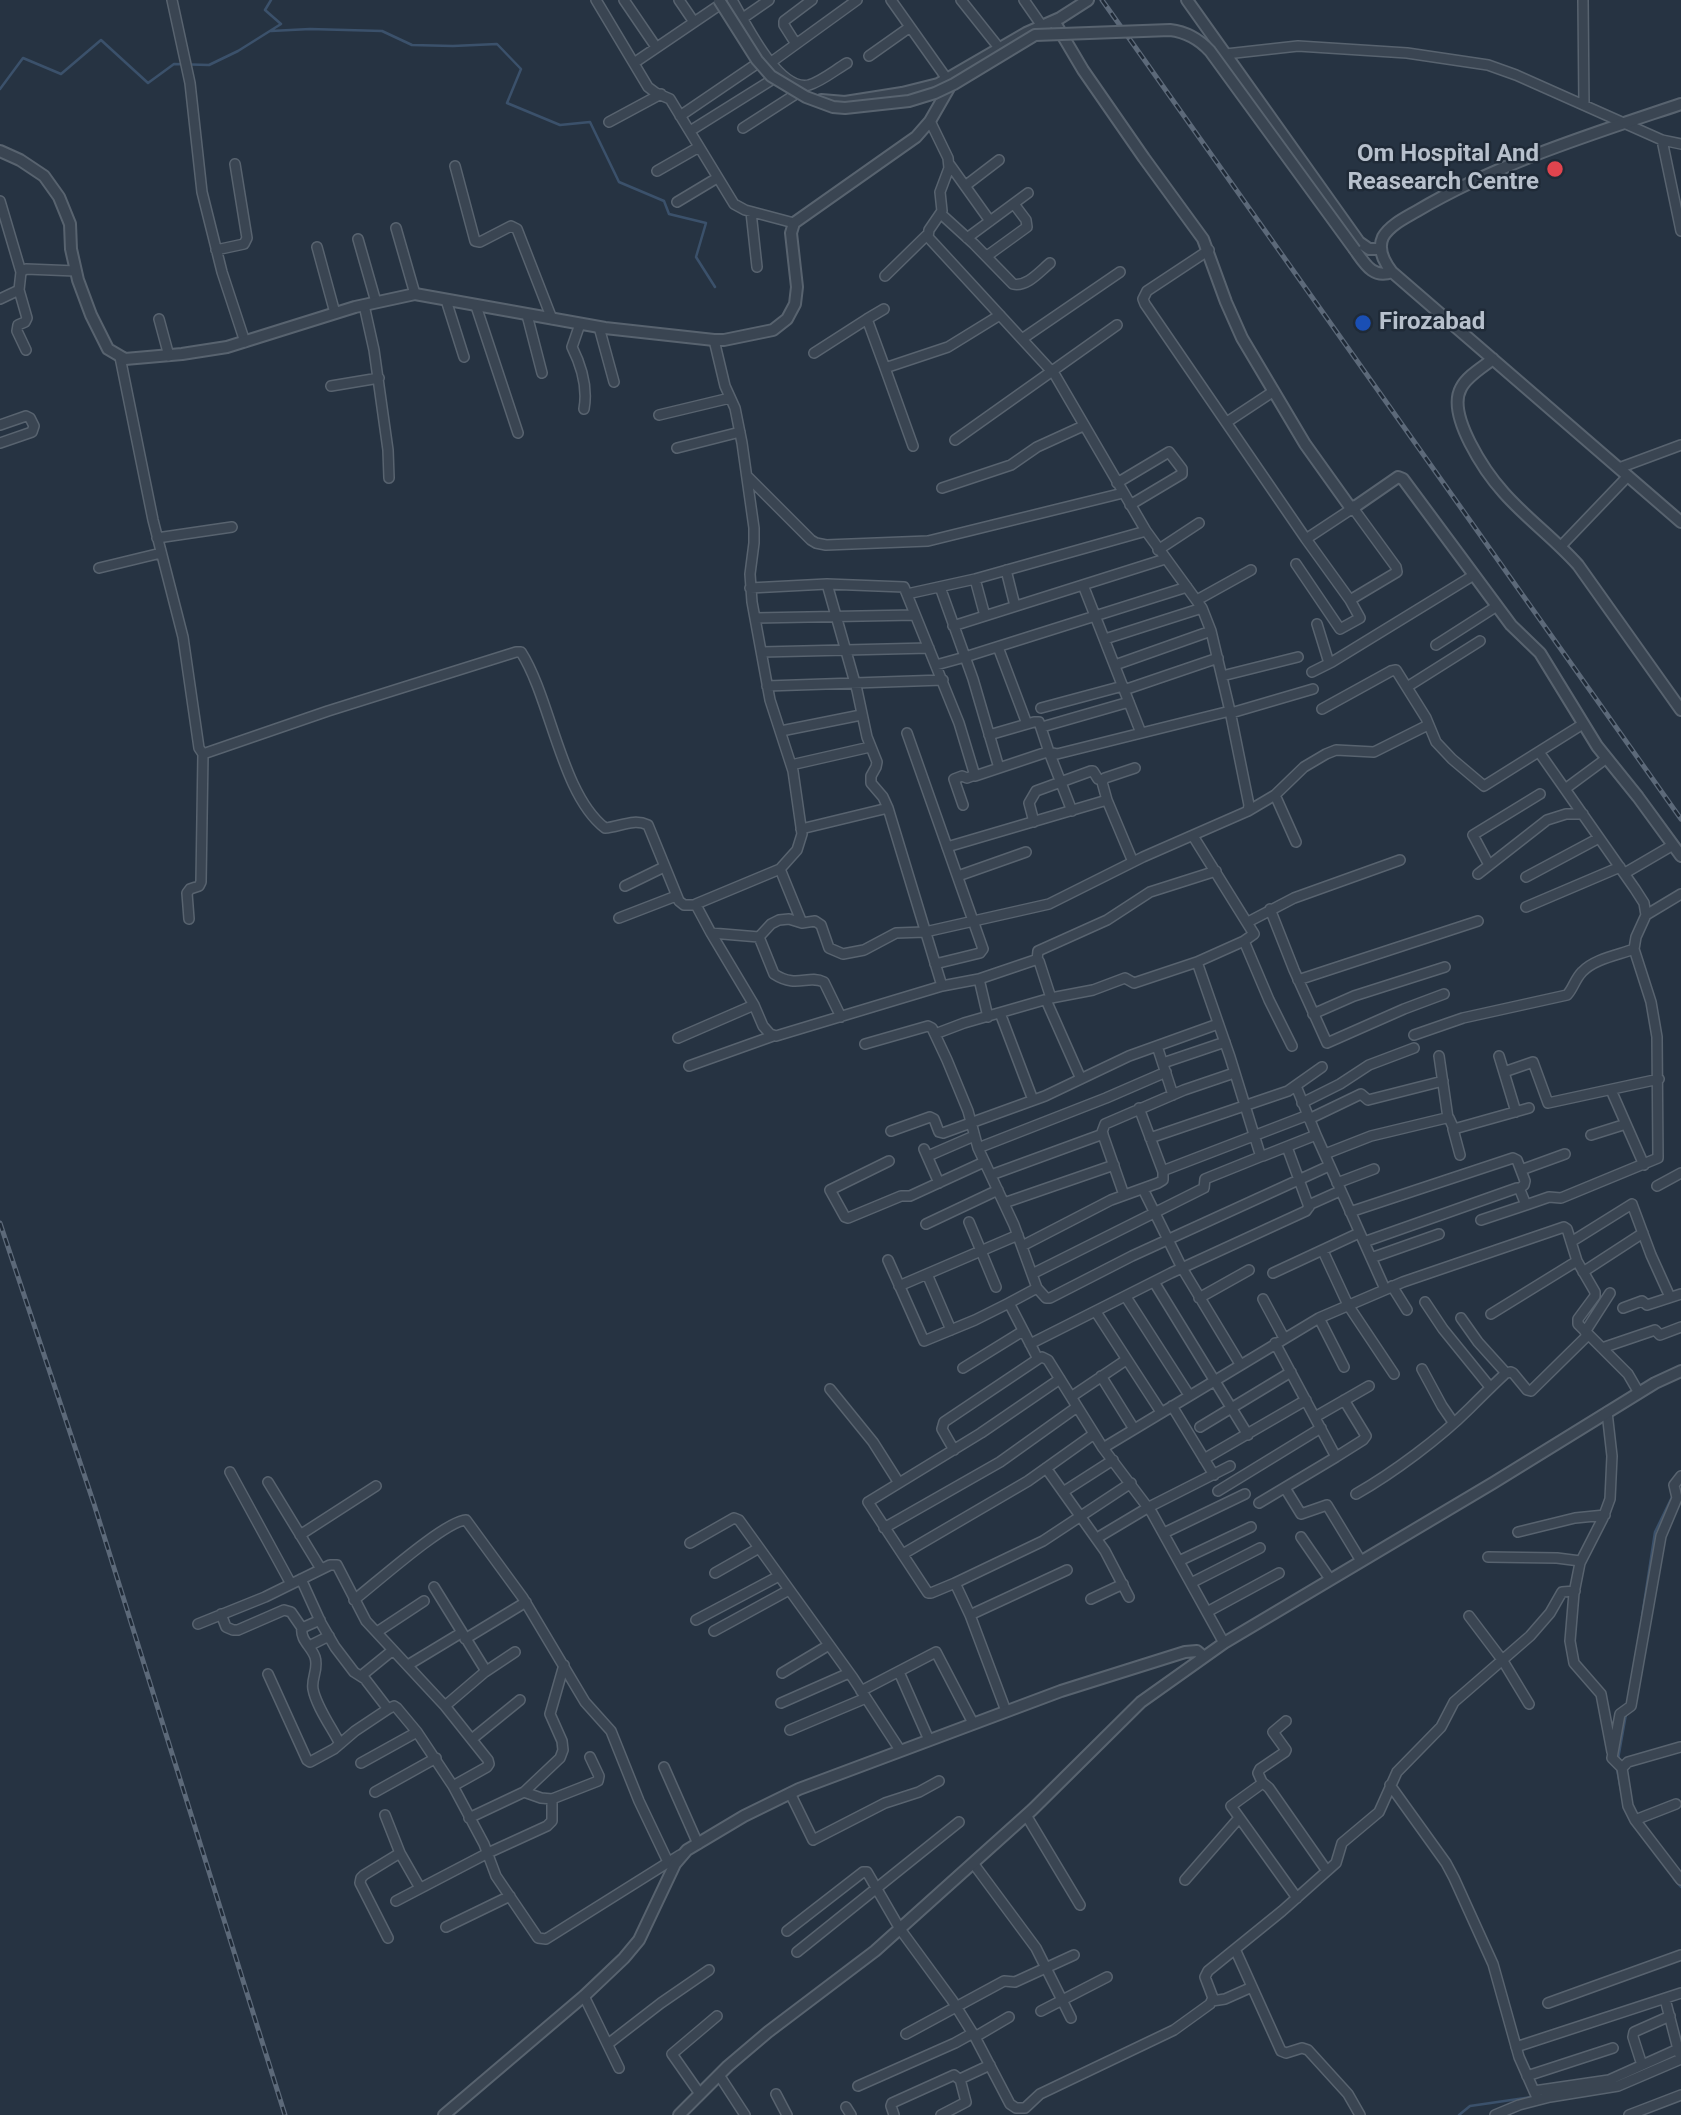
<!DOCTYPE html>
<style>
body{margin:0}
canvas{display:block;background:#263342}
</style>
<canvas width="1681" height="2115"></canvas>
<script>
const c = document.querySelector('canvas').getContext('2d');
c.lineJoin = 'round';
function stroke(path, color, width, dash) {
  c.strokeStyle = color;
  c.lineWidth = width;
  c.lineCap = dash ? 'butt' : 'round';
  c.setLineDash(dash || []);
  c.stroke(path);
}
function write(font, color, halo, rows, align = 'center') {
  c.font = font + ' Roboto,sans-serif';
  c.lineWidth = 5;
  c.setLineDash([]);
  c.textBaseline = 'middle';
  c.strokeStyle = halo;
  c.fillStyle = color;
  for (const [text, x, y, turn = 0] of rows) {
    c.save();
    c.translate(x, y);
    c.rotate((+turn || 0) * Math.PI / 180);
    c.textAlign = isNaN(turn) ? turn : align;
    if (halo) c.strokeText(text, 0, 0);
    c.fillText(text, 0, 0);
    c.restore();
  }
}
stroke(new Path2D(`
 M271 31 310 29 382 31 412 45 453 46 497 44 521 69 507 103 560 125 590 122 619 182 664 201 669 214 706 223 696 257 715 287
 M0 89 23 58 61 74 101 40 148 83 174 64 209 65 238 51 281 24 265 10 271 0
 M1642 1617 1655 1532 1674 1493
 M1618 1759 1626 1714
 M1617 1769 1621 1790
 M1674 1879 1681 1887
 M1459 2115 1470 2106 1532 2097`), '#3b516b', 2.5);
const minor = new Path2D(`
 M172 0 190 83 202 192 222 272 245 342
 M596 0 648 87 656 93 670 99 734 204 745 210 794 223
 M624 0 656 47
 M679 0 694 22
 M732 0C745 22 778 92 809 85 822 81 835 70 847 63
 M891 0 947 79
 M961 0 1000 49
 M1024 0 1042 26
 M1583 0 1584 105
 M743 18 769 0
 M796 44 784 25V21L812 0
 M1226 54 1298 46 1407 53 1488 65 1516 75 1662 140 1681 144
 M869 56 910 27
 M634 63 718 6
 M770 63 857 0
 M680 116 755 65
 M609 122 661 94
 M743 128 799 92
 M690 131 770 81
 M1662 140 1681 231
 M950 165 990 221
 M455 166 475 241 480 242 511 226 517 229 552 319
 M657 171 699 147
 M965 186 999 160
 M0 201 21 272
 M677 202 717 178
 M751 212 757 267
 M941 214 974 244 1013 284C1027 287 1039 272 1050 263
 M396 228 415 294
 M967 238 1028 193
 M358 239 376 302
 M317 247 335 313
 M216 250 244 244 247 238 235 164
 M1209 250 1147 291 1143 299 1145 304 1306 539 1353 508 1396 567 1397 572 1350 600 1306 539
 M987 256 1027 227 1026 220 1014 204
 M885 276 928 234
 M19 290 27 318 25 322 18 325 17 331 26 350
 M0 299 19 290 21 272 26 269 76 271
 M446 300 464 357
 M364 305 374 350 388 450 389 478
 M476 306 518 433
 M884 309 867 319 885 368
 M527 315 542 373
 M159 319 169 356
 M580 324 572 347C582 367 588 387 584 409
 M599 327 614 382
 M1022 339 1120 272
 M814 353 867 319
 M120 357 153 520 183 637 199 748 203 754 328 711 516 652H521C551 699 561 794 605 828 620 827 633 818 648 825L679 901 684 905H696L711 933 754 1005 763 1026 770 1034 776 1036 942 986 979 979 1035 960 1039 961 1051 998
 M331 386 379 378
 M659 415 730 398
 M1227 422 1274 391
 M0 425 26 416 30 418 34 426 32 432 0 443
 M955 440 1117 325
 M913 446 885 368 948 347 1000 315
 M677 448 740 432
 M1619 468 1681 445
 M748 477 811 540 816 543 826 545 928 541 1123 493
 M1117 483 1169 452 1182 469V474L1130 505
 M942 488 1011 465 1037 447 1083 426
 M157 538 232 527
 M1561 546 1628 476
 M1158 550 1199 523
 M1296 564 1340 629 1360 618 1350 600
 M99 568 161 553
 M1006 570 1015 606
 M975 579 985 616
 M827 584 857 690 867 737 877 762 876 767 871 776V783L883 797 888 808 942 986
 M1083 585 1141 733
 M940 587 973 679 999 768
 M750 588 827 584 904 587 959 723 975 776 1047 752 1057 754 1230 711
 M907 594 975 579 1146 531
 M1197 600 1251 570
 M755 618 915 615
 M1317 624 1329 663
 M953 626 1165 559
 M1105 639 1202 608
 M1436 645 1497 606
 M998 647 1027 724
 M762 652 929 648
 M936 665 965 657 1187 587
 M1115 665 1211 631
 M1312 672 1332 662 1474 575
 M1222 676 1298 657
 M767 686 943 680
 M1407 687 1480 641
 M1124 690 1218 658
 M1041 708 1123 686
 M1322 709 1391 671 1396 670 1426 718 1436 742 1452 759 1484 786 1583 724
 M1231 713 1313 689
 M1042 727 1129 702
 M781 731 861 715
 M907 733 983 949 980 953 935 964
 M989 735 1034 722H1039L1049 752 1072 811
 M791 765 870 747
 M1565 789 1607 758
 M1275 795 1296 842
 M963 805 954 779 962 776 967 778 975 775
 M1248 811 1275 795 1304 767 1326 754 1336 750 1374 752 1428 725
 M1034 822 1029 803 1036 791 1091 771H1093L1098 779 1103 780
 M801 829 888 808
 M1193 836 1254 934 1244 941 1197 962 1230 1057 1260 1154 1263 1156 1316 1135 1385 1289
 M947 847 1107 800
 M1133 862 1107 800 1102 782 1105 778 1135 768
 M1489 865 1473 835 1540 794
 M780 869 802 923
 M1625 873 1673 845
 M1478 874 1547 820 1566 814H1583
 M958 876 1026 852
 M1526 877 1599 838
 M625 886 664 867
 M696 904 780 869 797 850 802 834 793 771 770 700 752 602 750 574 754 543V528L742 443 735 408 725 386 714 340
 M1526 907 1620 867
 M1270 909 1294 970 1327 1043 1404 1009 1444 994
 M1646 915 1681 894
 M619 918 676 896
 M189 919 187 893 190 889 199 886 201 882 203 754
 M1248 922 1294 898 1400 860
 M711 933 759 937 771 924 779 920 789 919 802 923 815 921 821 925 829 948 843 954 864 950 896 933 925 932 1049 904 1143 857 1248 811 1249 805 1230 711 1211 631 1202 608 1146 531 1055 375 928 237 929 230 942 211 940 192 949 168 948 158 930 121
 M759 937 774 974C797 989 808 974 824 982L841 1017
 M1244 941 1269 1000 1292 1046
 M1037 960 1038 951 1107 920 1150 892 1216 871
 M979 979 988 1017
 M1298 980 1478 921
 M1046 1000 1081 1079
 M1000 1013 1033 1100
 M1313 1014 1354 996 1445 967
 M935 1034 964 1023 1051 998 1093 990 1125 978 1134 983 1197 962
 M1414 1035 1463 1018 1567 995C1573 989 1575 979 1582 972 1594 959 1618 955 1634 949
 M678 1038 754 1005
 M865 1044 928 1026 932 1028 947 1060 968 1111 978 1148 1014 1225 1037 1288 1009 1303 1038 1359 1042 1357 1048 1360 1103 1448 1152 1513 1224 1643
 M1157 1046 1173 1095
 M1439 1056 1448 1118
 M1499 1056 1516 1112
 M1163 1063 1225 1042
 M689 1066 773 1036
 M1504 1072 1533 1062 1548 1103 1659 1079
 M1296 1086 1316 1135
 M1611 1090 1644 1165
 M1302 1103 1340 1084 1369 1065 1414 1048
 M1139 1108 1163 1172
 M1309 1119 1361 1094 1368 1100 1443 1081
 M1453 1129 1460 1155
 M891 1131 930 1117 934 1119 939 1132 943 1133 1045 1096 1129 1056 1218 1024
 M1591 1135 1626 1124
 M1150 1138 1288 1091 1322 1067
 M1287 1147 1309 1207
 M978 1148 1106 1098 1166 1072
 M924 1149 939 1183
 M1325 1154 1371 1136 1446 1118H1449L1454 1129 1529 1108
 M928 1156 974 1136
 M889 1161 830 1190 845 1217 848 1218 901 1196H910L984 1162
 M1521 1170 1565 1154
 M991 1175 1103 1134
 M1337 1183 1374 1169
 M1657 1186 1681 1173
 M1143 1189 1182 1268 1240 1364
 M1124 1195 1102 1132 1105 1124 1184 1090 1234 1073
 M1004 1203 1114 1165
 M1350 1212 1513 1158 1517 1160 1525 1181 1524 1185 1519 1189
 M1481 1220 1526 1205
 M969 1222 996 1287
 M926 1224 998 1190
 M1364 1242 1517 1188 1520 1190 1526 1205 1549 1197 1561 1198 1658 1158 1657 1037 1651 1002 1634 949 1636 937 1646 915 1644 903 1635 889 1539 752
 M1571 1242 1632 1204 1651 1255 1670 1297
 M1022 1246 1111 1200 1158 1183 1163 1180V1173L1165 1170 1308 1115
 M1323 1251 1348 1305 1394 1374
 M1371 1258 1439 1234
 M888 1260 924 1341 975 1320 1009 1303
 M1583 1272 1643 1233
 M1273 1273 1359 1233
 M927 1274 951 1330
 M1032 1274 1204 1188 1205 1179 1262 1156
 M1154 1282 1248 1435
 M899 1286 1018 1235
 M1392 1286 1407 1310
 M1037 1288 1046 1298H1050L1132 1256 1329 1166
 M1126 1297 1189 1395
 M1199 1298 1249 1270
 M1263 1299 1284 1338
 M1425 1302 1443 1329 1490 1387
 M1623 1308 1642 1301 1647 1305 1681 1294
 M1096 1312 1161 1412
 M1491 1314 1577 1261
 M1319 1318 1344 1367
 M1461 1318 1478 1342 1506 1373
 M1585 1332 1610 1293
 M1030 1344 1171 1273 1306 1211 1311 1204 1340 1191
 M1602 1348 1655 1330 1660 1335 1681 1327
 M963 1368 1023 1331
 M1422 1369 1442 1406 1453 1422
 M1101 1376 1134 1429
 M830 1389 873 1442 899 1483
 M1071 1397 1126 1360
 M1172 1406 1214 1475
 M1607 1412 1612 1456 1610 1499 1603 1518 1580 1563 1574 1593 1570 1641 1574 1663 1601 1694 1612 1752
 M1315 1417 1369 1386
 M1200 1427 1291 1372
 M1103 1448 1319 1318 1403 1282 1564 1227 1567 1229 1577 1261 1595 1292V1296L1578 1319V1324L1628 1374 1639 1393
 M954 1450 942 1429 944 1422 1038 1359
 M1336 1457 1363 1440 1366 1436 1344 1400
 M1204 1459 1306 1400
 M1046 1468 1105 1551 1129 1597
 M230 1472 291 1584
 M1681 1476 1674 1485 1677 1498 1661 1536 1631 1706 1620 1714 1612 1758 1622 1768 1628 1806 1635 1820 1681 1880
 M268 1482 321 1569
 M1285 1488 1301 1514 1327 1505 1361 1561
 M1218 1491 1321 1428
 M1063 1492 1113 1460
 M1356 1494C1393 1473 1440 1438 1470 1408 1482 1396 1494 1384 1506 1373L1511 1372 1513 1373 1527 1390 1531 1391 1588 1335
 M1259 1503 1336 1457 1275 1343
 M884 1528 1000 1462 1077 1407
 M1518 1532 1575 1518 1605 1515
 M1164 1533 1245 1494
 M300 1535 376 1486
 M1301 1537 1330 1579
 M1097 1538 1149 1507 1230 1466
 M690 1543 734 1518 739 1520 853 1678 900 1750
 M903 1554 1028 1481 1094 1434
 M1488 1557 1557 1558 1580 1561
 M1179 1561 1251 1527
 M715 1573 759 1548
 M301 1579 321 1623 335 1647 354 1672 365 1679 388 1709 394 1706 397 1708 417 1732 453 1786
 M955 1583 1043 1541 1131 1483
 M1191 1583 1260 1548
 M434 1587 486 1671 445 1706
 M1091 1599 1123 1584
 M354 1600C376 1583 445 1521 466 1520L523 1598 585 1702 611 1731 639 1801 668 1862
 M1207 1612 1279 1573
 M221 1614 226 1627 233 1630H238L284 1610 291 1612 302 1628 320 1620
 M970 1615 1067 1570
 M1469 1616 1503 1661 1529 1704
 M696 1620 779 1576
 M198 1624 265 1597 330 1565H337L366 1621 445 1706 488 1760 489 1764 487 1767 453 1786 484 1844 496 1876 538 1938 546 1939 680 1855
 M302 1628C300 1640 311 1646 315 1657 319 1669 311 1678 313 1689 316 1706 332 1728 340 1744
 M714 1631 789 1590
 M377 1632 424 1601
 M465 1639 526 1602
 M309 1646 329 1636
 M408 1665 461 1633
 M485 1672 515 1652
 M899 1672 929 1740
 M782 1673 829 1645
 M268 1674 307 1760 310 1762 334 1749 355 1731 388 1709
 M361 1676 393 1650
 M861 1691 936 1652 973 1723
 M781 1703 849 1673
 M1006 1711 970 1615 955 1583 931 1593H928L868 1502 981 1433 1060 1379
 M1286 1721 1273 1732 1286 1750 1285 1752 1260 1769 1258 1773 1262 1782 1260 1785 1231 1806 1297 1898
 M790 1730 866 1698
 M472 1739 520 1700
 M361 1763 417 1732
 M664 1767 698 1844
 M1622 1768 1628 1762 1680 1747
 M1262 1782 1269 1788 1327 1871
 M1390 1785 1446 1863 1454 1878 1493 1964 1519 2057 1538 2100
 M375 1792 436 1758
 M524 1792 541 1798 552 1799 598 1781 599 1776 590 1757
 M790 1793 813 1840 885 1803 919 1792 939 1781
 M385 1815 400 1853 420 1888
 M1026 1815 1080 1905
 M469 1818 524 1792 560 1758 563 1750 562 1741 550 1714 564 1665
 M1635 1820 1676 1804
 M973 1863 1036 1948 1071 2018
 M1185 1880 1239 1818
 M396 1901 488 1853 547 1826 552 1821V1799
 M446 1927 510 1896
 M787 1931 863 1872H867L900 1929 952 2000 975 2037 1010 2104 1016 2108H1025L1040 2094 1174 2030 1210 2004 1213 1998 1205 1977 1208 1971 1282 1911 1336 1863 1342 1843 1379 1812 1397 1772 1441 1727 1454 1702 1530 1636 1550 1613 1562 1592 1575 1591
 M388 1938 360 1883 361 1878 364 1875 400 1853
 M1235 1949 1281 2051 1286 2053 1302 2048 1308 2050 1348 2094 1360 2115
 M797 1952 959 1822
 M584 1996 619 2068
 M1665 1999 1679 2053
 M1212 2001 1225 1999 1252 1987
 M1548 2003 1681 1955
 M1041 2011 1107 1977
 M906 2034 1004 1981 1015 1982 1074 1955
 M975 2037 1009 2017
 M608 2044 661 2003 709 1970
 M1516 2047 1681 1993
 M1642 2065 1633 2037 1634 2032 1670 2016
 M719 2075 745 2115
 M1527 2076 1613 2048
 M858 2086 955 2043 973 2033
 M1534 2091 1609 2080 1678 2049
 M700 2094 672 2054 717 2016
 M776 2094 787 2115
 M846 2107 851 2115
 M894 2115 891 2106 892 2103 954 2075 959 2079
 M941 2115 966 2102 960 2079 990 2065
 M1495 2115 1519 2105 1550 2097 1618 2086 1681 2059
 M1629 2115 1681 2095`);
const tertiary = new Path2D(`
 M1187 0 1359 242 1369 249H1381
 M1054 21 1083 70 1144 158 1203 239 1226 302 1242 338 1305 444 1350 507 1356 506 1398 477 1403 479 1511 625 1540 653 1597 746 1638 797 1681 856
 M821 100 845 102 902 93 938 84 1026 33 1060 18 1088 0
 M1681 104C1592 134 1498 163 1417 211 1405 218 1390 225 1383 237 1377 250 1384 262 1392 272L1681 522
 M0 151 20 160 44 176 59 197 70 224 71 249 78 280 91 315 108 349 125 359 182 354 227 347 355 307 415 294 605 328 714 340H724L773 330 787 319 795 304 797 287 791 233 794 223 916 137 930 121 957 74
 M1355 250C1365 264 1373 279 1392 272
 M1493 359C1483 367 1467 376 1461 388 1446 415 1486 473 1504 493 1527 519 1555 539 1578 565L1681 710
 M444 2115 584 1996 624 1958 639 1940 675 1864 687 1850 744 1816 799 1789 1061 1691 1185 1652 1197 1651 1204 1657
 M679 2115 728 2066 768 2032 875 1951 1032 1810 1141 1702 1224 1643 1493 1483 1655 1383 1681 1371`);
stroke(minor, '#58636f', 12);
stroke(tertiary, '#58636f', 14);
stroke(minor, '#3a4552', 9);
stroke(tertiary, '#3a4552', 10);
const rail = new Path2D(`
 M1102 0 1681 819
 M0 1223 94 1504 285 2115`);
stroke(rail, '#5c6979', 5);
stroke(rail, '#1f2a37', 2.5, [8]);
const tertiaryBridge = new Path2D(`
 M719 0 757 60 771 76 806 97 833 107 845 108 909 101 935 93 954 84 1035 35 1170 30C1187 32 1199 39 1210 51L1355 250`);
stroke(tertiaryBridge, '#58636f', 14, []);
stroke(tertiaryBridge, '#3a4552', 10);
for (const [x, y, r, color] of [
 [1555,169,9,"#e0444e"],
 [1363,323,9,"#1a4fb4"]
]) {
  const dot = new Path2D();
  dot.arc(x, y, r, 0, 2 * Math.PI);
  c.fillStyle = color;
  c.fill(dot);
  stroke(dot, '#1f2a37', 2.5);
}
write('bold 24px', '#b7c0cc', '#1f2a37', [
 ["Om Hospital And",1539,155],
 ["Reasearch Centre",1539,183],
 ["Firozabad",1379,323,"left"]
], 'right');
</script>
